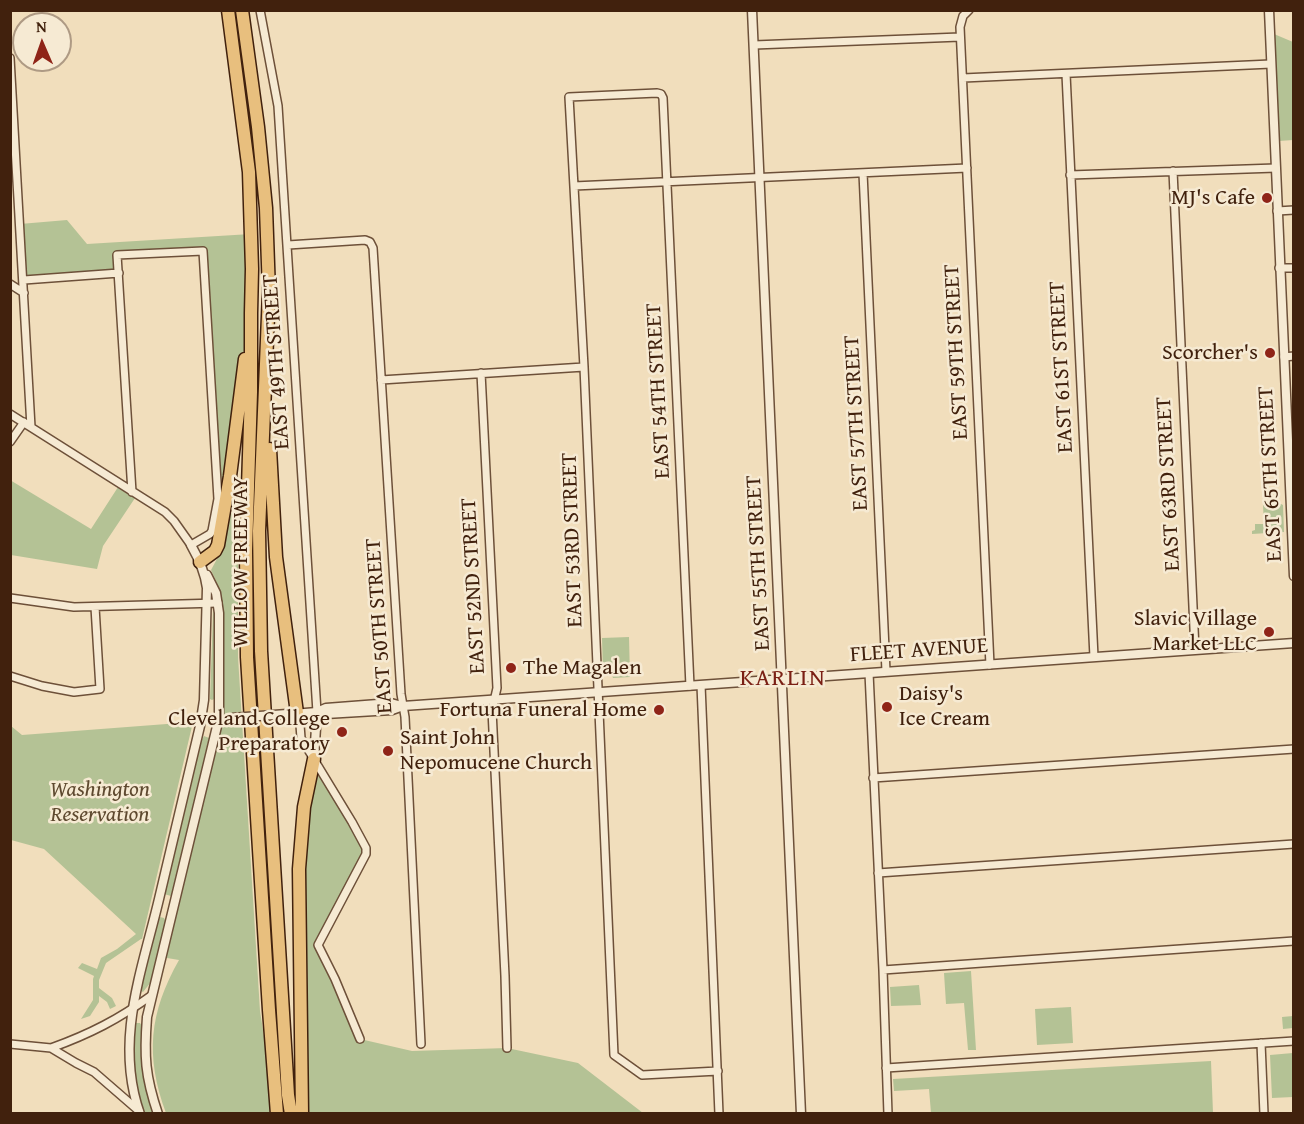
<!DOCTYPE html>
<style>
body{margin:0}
#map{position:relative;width:1304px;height:1124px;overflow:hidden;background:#f1debc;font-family:"Gentium Book Plus",serif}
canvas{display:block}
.frame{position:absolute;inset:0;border:12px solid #41210d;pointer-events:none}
.north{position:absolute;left:12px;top:12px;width:60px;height:60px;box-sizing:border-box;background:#f6ead3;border:2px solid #ae9a84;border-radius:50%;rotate:358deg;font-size:16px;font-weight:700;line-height:24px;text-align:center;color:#41210d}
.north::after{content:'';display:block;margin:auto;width:21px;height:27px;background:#8f2418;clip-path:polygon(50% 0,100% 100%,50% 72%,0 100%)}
</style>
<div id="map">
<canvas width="1304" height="1124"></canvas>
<div class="frame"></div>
<div class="north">N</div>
</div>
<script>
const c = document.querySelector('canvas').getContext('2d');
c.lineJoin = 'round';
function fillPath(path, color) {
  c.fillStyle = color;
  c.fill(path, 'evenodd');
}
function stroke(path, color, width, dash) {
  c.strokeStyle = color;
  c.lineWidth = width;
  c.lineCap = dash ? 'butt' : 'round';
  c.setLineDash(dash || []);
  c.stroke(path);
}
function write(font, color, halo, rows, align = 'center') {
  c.font = font + ' "Gentium Book Plus",serif';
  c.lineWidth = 5;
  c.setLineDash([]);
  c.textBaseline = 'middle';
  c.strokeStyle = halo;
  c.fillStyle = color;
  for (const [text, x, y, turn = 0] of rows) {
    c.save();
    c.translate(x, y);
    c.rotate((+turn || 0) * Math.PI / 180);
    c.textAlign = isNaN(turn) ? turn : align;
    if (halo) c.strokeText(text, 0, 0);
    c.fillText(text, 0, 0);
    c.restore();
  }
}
fillPath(new Path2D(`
 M1274 34 1293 42V140L1279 141Z
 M67 220 87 244 251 234V313L230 476 218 499 203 251 118 255 119 273 24 280 20 224Z
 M10 480 91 529 120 484 137 495 103 546 97 569 11 555Z
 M1281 504 1283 505 1284 532 1252 534V531L1255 530V524H1264L1263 505Z
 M228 513 238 514V657L260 1011 276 1113H166C145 1056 149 1013 179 960L161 957 217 730 216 593 219 588 211 570C224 548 224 537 228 513Z
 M214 609 217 610 214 699 212 700 210 699 213 612Z
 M629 637 630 677 613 678 612 675 603 674 602 638Z
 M193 722 142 939H141L106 963 99 980V988L112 998 116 1006 110 1009 107 1002 99 996V1002L90 1016 81 1019 93 1000V979L94 976 78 968 82 963 97 969 101 958 117 949 136 934 44 849 11 840V726L22 735Z
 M204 736 209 738 171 896 164 894 200 743Z
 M314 759 366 848 320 941 360 1039 412 1051 507 1048 578 1063 643 1113 302 1114 299 869Z
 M160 917 164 918 166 922 151 982 143 992 141 991 158 919Z
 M971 971 976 1050H968L964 1003 946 1004 944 973Z
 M919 985 921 1005 891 1006 890 987Z
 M1071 1007 1073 1043 1037 1045 1035 1009Z
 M1293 1016V1028L1283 1029 1282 1017Z
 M136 1023H140L142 1026C139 1057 144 1084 154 1113H145C139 1097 133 1078 133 1060 132 1049 133 1037 134 1025Z
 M1293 1053V1097L1272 1098 1270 1055Z
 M1211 1061 1213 1113H931L929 1089 894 1091 893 1079Z`), '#b4c295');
const minor = new Path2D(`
 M260 10 278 106 317 712
 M969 10 963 16 960 27 990 665
 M754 45 960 37
 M10 58 31 427
 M1066 74 1094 657
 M963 78 1271 64
 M1173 171 1195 650
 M863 173 886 671
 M1070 175 1276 168
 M574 186 967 168
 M1277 211 1294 210
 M288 245 365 240 370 242 373 248 401 694 405 717 421 1044
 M1279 268H1294
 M24 280 119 273
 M10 284 24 293
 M1284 357 1294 356
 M481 373 497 688 492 710 505 976 507 1048
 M381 380 584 367
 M10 414 165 512 174 521 191 545 210 534 212 531 218 499 203 251 117 255 132 492
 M10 442 24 422
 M10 598 74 607 218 603
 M869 673 883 970 888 1114
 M10 676 42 686 74 692 100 689 95 607
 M701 685 719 1114
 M690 686 663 98 661 94 657 93 569 97 584 367 614 1055 642 1075 718 1071
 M297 713 300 725 301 738 352 822 366 848V854L318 945 335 979 360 1039
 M873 778 1294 749
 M878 873 1294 844
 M883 970 1294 941
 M1261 1043 1264 1114
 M10 1044 51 1048 76 1063 94 1072 139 1111
 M51 1048C90 1034 119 1019 152 995
 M886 1068 1294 1041`);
const tertiary = new Path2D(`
 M752 10 801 1114
 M1269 10 1294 576
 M317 712 326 708 391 703 402 706
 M293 714 317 712 326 714 392 710 403 706 1294 643
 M314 759 317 712
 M140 1114C114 1041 142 971 159 899 173 842 186 784 200 726L204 700 207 588C205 572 199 559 191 545
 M158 1114C145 1076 144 1056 147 1017L219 718V613L216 593 207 575`);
const motorway = new Path2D(`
 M228 10 249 172 252 269 251 313V392L246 551 247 657 269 1010 277 1114
 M242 10 258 127 266 208 269 292 259 531 261 651 288 1095 291 1114
 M270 449 276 557 297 713
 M200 562 215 551 218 545 230 476 245 359
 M302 1114 299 869 304 807 314 759`);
stroke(minor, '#6d5039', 10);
stroke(tertiary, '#6d5039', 11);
stroke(motorway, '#41210d', 15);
stroke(minor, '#f6ead3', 7);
stroke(tertiary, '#f6ead3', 8);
stroke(motorway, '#e8bf7e', 12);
const tertiaryBridge = new Path2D(`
 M232 718 287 714`);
stroke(tertiaryBridge, '#6d5039', 11, []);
stroke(tertiaryBridge, '#f6ead3', 8);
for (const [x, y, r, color] of [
 [1267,198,6,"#8f2418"],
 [1270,353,6,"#8f2418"],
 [1269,632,6,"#8f2418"],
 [511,668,6,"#8f2418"],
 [887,707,6,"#8f2418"],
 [659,710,6,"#8f2418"],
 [342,732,6,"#8f2418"],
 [388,751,6,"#8f2418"]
]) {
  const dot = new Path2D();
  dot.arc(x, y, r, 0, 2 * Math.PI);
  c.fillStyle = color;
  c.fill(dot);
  stroke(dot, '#f6ead3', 2);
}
write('22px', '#41210d', '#f6ead3', [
 ["MJ's Cafe",1255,198],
 ["Scorcher's",1258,353],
 ["Slavic Village",1257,619],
 ["Market LLC",1257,644],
 ["The Magalen",523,668,"left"],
 ["Daisy's",899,694,"left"],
 ["Ice Cream",899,719,"left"],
 ["Fortuna Funeral Home",647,710],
 ["Cleveland College",330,719],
 ["Preparatory",330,744],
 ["Saint John",400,738,"left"],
 ["Nepomucene Church",400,763,"left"]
], 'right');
write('22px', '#41210d', '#f6ead3', [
 ["EAST 59TH STREET",957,352,-93],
 ["EAST 49TH STREET",277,362,-94],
 ["EAST 61ST STREET",1062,367,-93],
 ["EAST 54TH STREET",659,391,-93],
 ["EAST 57TH STREET",857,423,-93],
 ["EAST 65TH STREET",1271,474,-93],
 ["EAST 63RD STREET",1169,484,-93],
 ["EAST 53RD STREET",573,540,-92],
 ["WILLOW FREEWAY",241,562,-90],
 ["EAST 55TH STREET",759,563,-93],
 ["EAST 52ND STREET",474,586,-93],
 ["EAST 50TH STREET",380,626,-94],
 ["FLEET AVENUE",919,651,-4]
]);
write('italic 22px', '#5e492f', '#f6ead3', [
 ["Washington",100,790],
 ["Reservation",100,815]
]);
c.letterSpacing = '1.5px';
write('24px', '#7a1f14', '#f6ead3', [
 ["KARLIN",783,679]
]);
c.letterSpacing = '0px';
</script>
